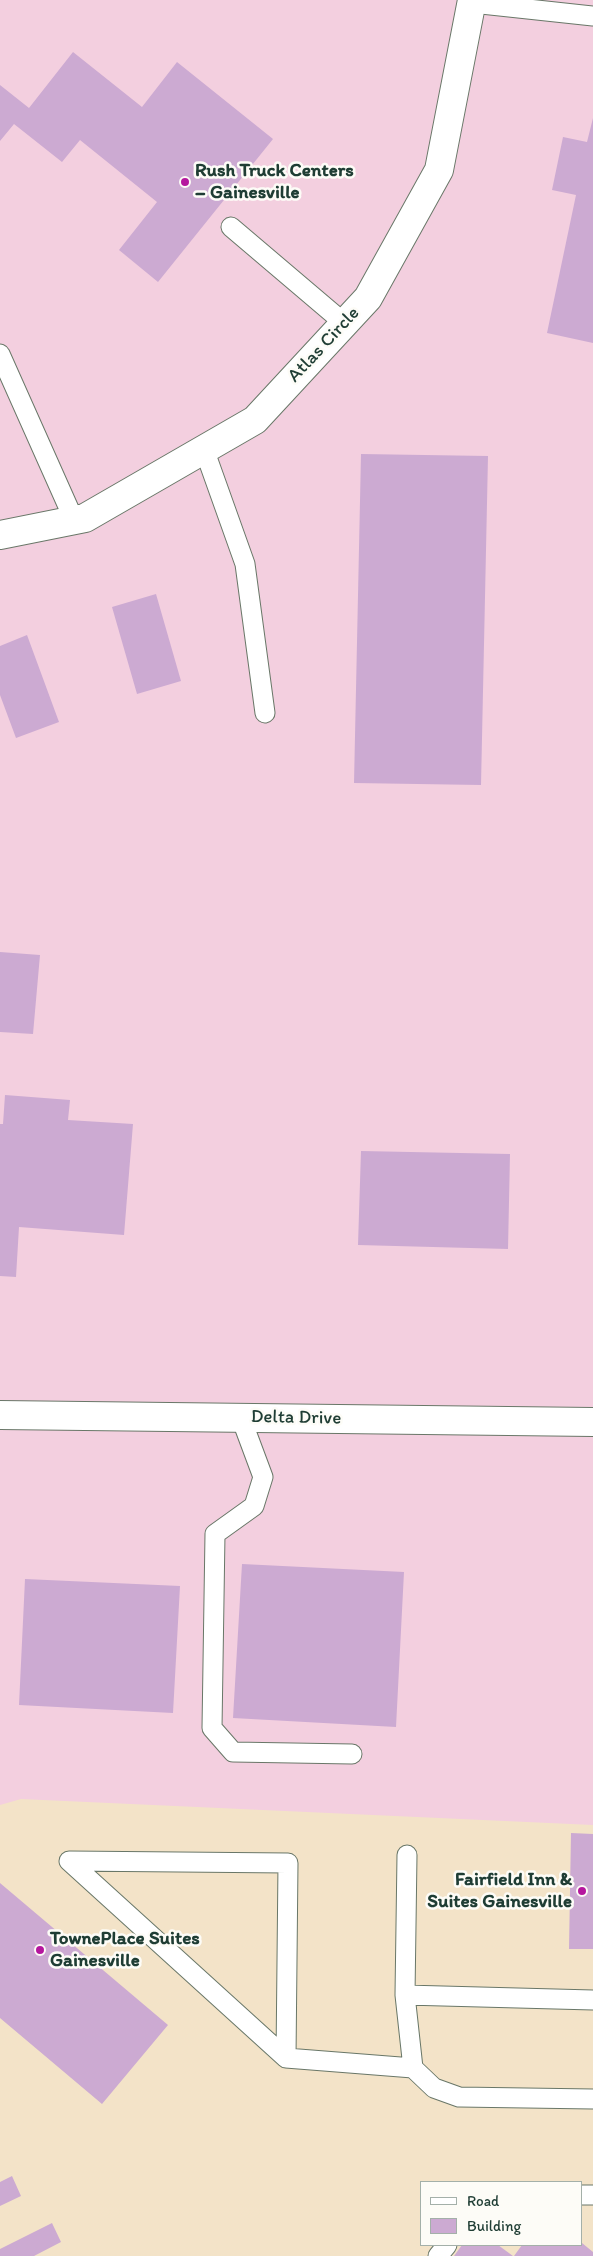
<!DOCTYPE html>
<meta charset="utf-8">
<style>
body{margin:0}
#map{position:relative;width:593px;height:2256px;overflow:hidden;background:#f3e3c8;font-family:Itim,sans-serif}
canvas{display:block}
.legend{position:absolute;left:420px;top:2181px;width:162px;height:65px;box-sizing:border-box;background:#fdfcf7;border:1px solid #a4b0a9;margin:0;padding:6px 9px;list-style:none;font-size:15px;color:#1f3d34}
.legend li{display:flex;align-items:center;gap:10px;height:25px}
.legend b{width:25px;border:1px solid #a4b0a9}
</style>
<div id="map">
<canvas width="593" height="2256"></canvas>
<ul class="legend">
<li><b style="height:6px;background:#fff"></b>Road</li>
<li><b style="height:14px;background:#ccaad2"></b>Building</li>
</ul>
</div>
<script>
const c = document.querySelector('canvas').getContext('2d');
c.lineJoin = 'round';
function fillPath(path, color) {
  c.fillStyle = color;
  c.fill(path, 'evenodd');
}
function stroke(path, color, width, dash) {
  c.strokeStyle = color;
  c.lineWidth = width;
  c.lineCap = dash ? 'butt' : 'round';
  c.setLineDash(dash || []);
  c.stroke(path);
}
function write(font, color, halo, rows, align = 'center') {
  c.font = font + ' Itim,sans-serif';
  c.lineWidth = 5;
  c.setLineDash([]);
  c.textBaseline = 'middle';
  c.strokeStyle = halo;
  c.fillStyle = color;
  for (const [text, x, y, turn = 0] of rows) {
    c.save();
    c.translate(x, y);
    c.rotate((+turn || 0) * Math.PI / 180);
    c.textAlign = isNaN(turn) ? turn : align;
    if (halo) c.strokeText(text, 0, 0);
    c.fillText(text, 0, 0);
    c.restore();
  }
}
fillPath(new Path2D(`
 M0 0H593V1825L21 1799 0 1805Z`), '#f3cfdf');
fillPath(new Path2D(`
 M73 52 142 107 177 62 273 139 158 282 119 250 157 202 80 140 62 162 14 124 0 141V85L29 108Z
 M593 118V343L547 333 576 195 552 190 563 137 587 142Z
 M361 454 488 456 481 785 354 783Z
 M156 594 181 681 137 694 112 607Z
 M27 635 59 722 16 738 0 695V646Z
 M0 952 40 955 33 1034 0 1032Z
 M5 1095 70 1100 68 1120 133 1124 124 1235 19 1227 16 1277 0 1276V1124H3Z
 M361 1151 510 1154 508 1249 358 1245Z
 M242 1564 404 1572 396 1727 233 1718Z
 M25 1579 180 1586 173 1713 19 1705Z
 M571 1833 593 1834V1949H569Z
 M0 1883 168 2025 102 2104 0 2018Z
 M12 2176 21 2196 0 2206V2182Z
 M52 2223 61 2242 34 2256H0V2249Z
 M582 2243 593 2252V2256H514L522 2245Z
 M462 2245H498L513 2256H454Z`), '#ccaad2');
const service = new Path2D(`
 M472 3 593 16
 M231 227 344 323
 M0 354 74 520
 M204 449 245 564 265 713
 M241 1418 263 1477 254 1506 215 1534 212 1728 233 1752 352 1754
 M407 1855 405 1995 593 2000
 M405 1995 413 2068 434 2088 459 2097 593 2099
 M286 2058 288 1863 69 1861 286 2058 413 2068
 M582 2195H593
 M438 2256 447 2245`);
const minor = new Path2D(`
 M0 535 85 518 255 420 368 298 439 170 472 0
 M0 1415 593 1422`);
stroke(service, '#697768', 21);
stroke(minor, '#697768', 30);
stroke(service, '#fff', 19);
stroke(minor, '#fff', 28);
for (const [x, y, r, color] of [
 [185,182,5,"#b5179e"],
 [582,1891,5,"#b5179e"],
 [40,1950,5,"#b5179e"]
]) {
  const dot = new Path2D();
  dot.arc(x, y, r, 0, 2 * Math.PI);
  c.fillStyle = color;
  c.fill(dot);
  stroke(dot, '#fdfcf7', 2);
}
write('bold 19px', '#1f3d34', '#fdfcf7', [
 ["Rush Truck Centers",195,171],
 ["– Gainesville",195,193],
 ["Fairfield Inn &",572,1880,"right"],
 ["Suites Gainesville",572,1902,"right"],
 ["TownePlace Suites",50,1939],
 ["Gainesville",50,1961]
], 'left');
write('19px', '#1f3d34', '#fdfcf7', [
 ["Atlas Circle",324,345,-47],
 ["Delta Drive",296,1418,1]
]);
</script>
